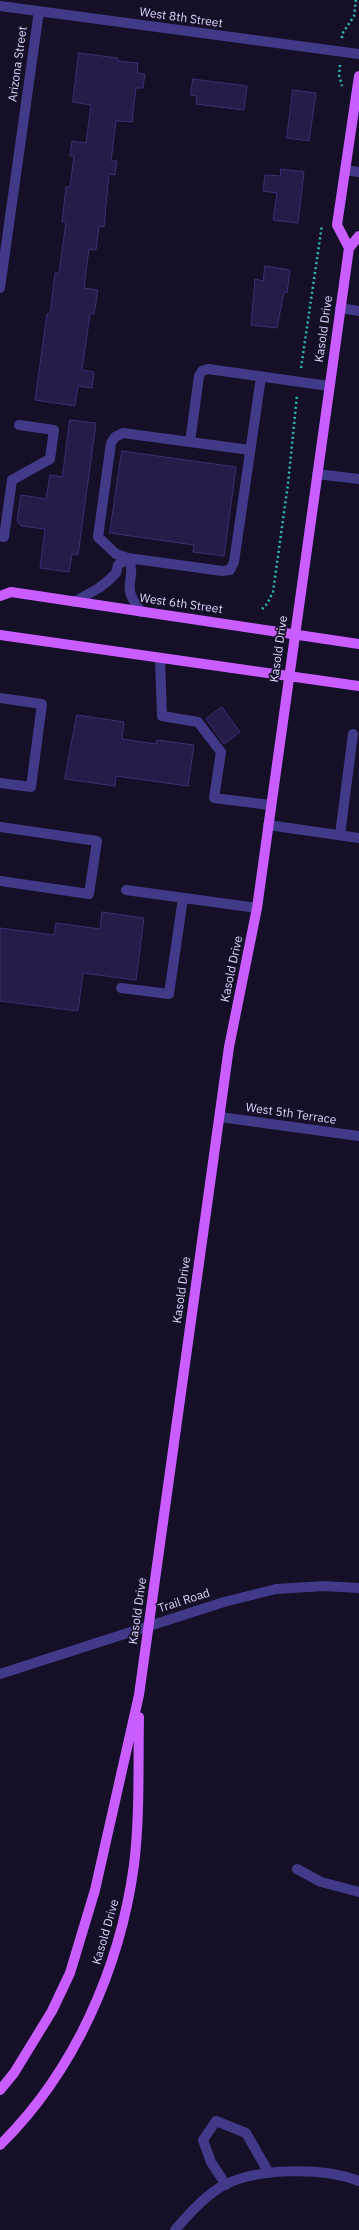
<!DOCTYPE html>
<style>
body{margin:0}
canvas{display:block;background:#150f28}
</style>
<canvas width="359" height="2230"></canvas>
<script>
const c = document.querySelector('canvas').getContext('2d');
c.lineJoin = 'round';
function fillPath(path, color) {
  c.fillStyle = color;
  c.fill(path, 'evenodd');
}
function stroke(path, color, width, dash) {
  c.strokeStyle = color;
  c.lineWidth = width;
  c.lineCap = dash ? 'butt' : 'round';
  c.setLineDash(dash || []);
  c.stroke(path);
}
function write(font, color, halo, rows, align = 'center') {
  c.font = font + ' "IBM Plex Sans",sans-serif';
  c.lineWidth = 3.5;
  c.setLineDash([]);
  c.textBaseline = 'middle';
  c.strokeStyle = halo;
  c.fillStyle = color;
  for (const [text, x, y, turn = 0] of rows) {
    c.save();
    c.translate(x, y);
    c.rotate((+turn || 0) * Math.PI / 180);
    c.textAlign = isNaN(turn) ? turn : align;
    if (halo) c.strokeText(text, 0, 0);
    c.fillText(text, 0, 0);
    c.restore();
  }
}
const building = new Path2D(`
 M79 53 118 58V61L138 63 137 73 145 74 143 88H136L132 122 116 121 111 161H117L115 175 109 174 104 227 99 226 96 250 89 249 84 288 98 290 94 314H90L82 370 94 372 92 388 78 386 75 406 35 400 47 314H50L55 273H59L66 222H62L66 187H70L74 156H70L72 141 86 143 91 105 73 102Z
 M193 79 247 86 244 110 196 104 197 96 191 95Z
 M293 90 316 93 309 141 287 138Z
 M281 169 304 172 298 223 273 220 277 193 263 191 265 175 280 176Z
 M265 266 290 270 287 293 284 292 277 328 251 325 255 279 263 281Z
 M70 420 96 423 78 555 72 554 69 572 40 568 45 529 21 526 17 521 21 495 46 499 50 475 62 477Z
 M122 451 236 467 224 556 193 552 194 545 110 533Z
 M222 707 240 732 224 744 206 719Z
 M77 715 124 722 122 739 156 744 157 740 194 745 188 786 116 776 115 786 65 779Z
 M102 912 144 918 136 980 83 973 78 1011 0 1001V928L54 935 56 923 100 929Z`);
fillPath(building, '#261b49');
stroke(building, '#3e2d76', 1);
stroke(new Path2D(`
 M342 38V34L354 16 356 0
 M340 65 339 75 342 86
 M301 368 322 225
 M262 609 267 604 273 592 288 484 297 395`), '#2dbcb9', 2.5, [2, 3]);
stroke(new Path2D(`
 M0 6 359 54
 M345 170 359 172
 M0 288 39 11
 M340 308 359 311
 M190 442 123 433 115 437 111 443 98 537 116 554 128 558 222 571 230 570 234 562 261 377
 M250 450 190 442 199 376 202 371 208 369 329 386
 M317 474 359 479
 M0 536 4 537 12 480 50 459 54 430 19 425
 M128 558C136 575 126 581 131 595 133 601 138 607 141 612
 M74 602 99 588 109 580 116 573 118 565 128 558
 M160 659 162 716 198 722 221 752 214 798 270 805
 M0 698 42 704 31 787 0 783
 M268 825 359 838
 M0 827 97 841 89 894 0 881
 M340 835 353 734
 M126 890 257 908
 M121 988 169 994 183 898
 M220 1117 359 1136
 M0 1674 224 1602 276 1589 324 1586 359 1588
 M297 1869 321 1882 359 1892
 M226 2185 211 2162 203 2140 216 2121 246 2133 269 2173
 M175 2230C188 2215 202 2199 219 2188 253 2167 323 2167 359 2181`), '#403a88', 10);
stroke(new Path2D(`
 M349 248 337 225 359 76
 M0 596 11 592 359 644
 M0 635 359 686
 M0 2090 14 2073 52 2011 70 1973 95 1890 139 1695 229 1047 257 908 349 248 359 236
 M0 2145C75 2071 120 1968 134 1865 140 1816 138 1766 139 1717`), '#c95dff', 10);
write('12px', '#ddd6ff', '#150f28', [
 ["West 8th Street",181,18,8],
 ["Arizona Street",18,64,-82],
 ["Kasold Drive",324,329,-82],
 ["West 6th Street",181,604,8],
 ["Kasold Drive",279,649,-82],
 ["Kasold Drive",232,969,-78],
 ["West 5th Terrace",291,1114,8],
 ["Kasold Drive",182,1290,-82],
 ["Trail Road",184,1601,-18],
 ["Kasold Drive",138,1611,-82],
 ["Kasold Drive",106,1932,-74]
]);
</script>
